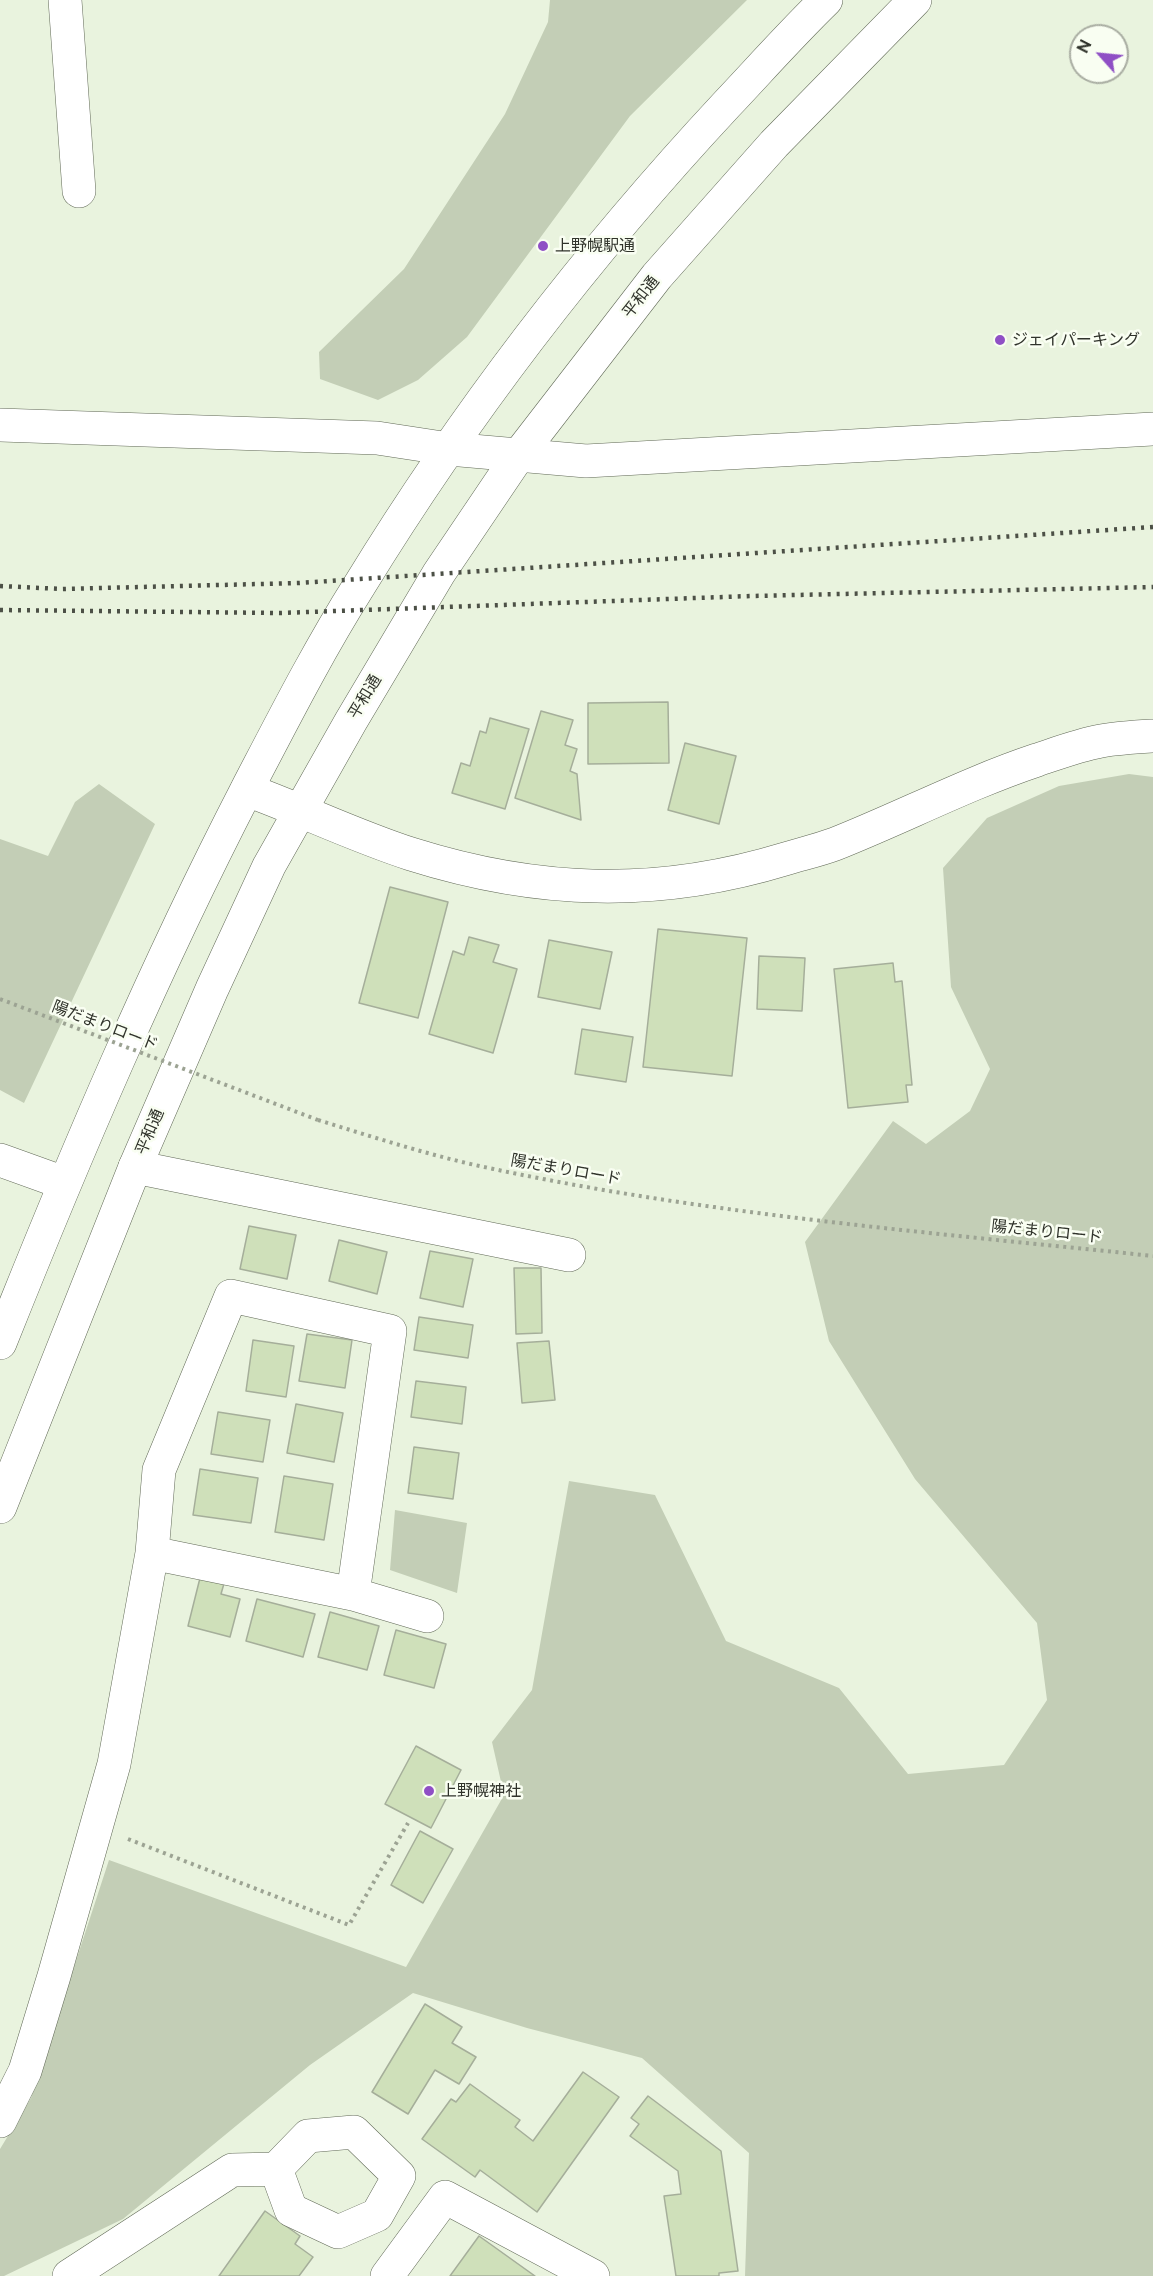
<!DOCTYPE html>
<meta charset="utf-8">
<style>
body{margin:0}
#map{position:relative;width:1153px;height:2276px;overflow:hidden;background:#e9f3de;font-family:Raleway,sans-serif}
canvas{display:block}
.north{position:absolute;left:1069px;top:24px;width:60px;height:60px;box-sizing:border-box;background:#f9fef2;border:2px solid #a9ada2;border-radius:50%;rotate:297deg;font-size:16px;font-weight:700;line-height:24px;text-align:center;color:#30332b}
.north::after{content:'';display:block;margin:auto;width:21px;height:27px;background:#8f4fc5;clip-path:polygon(50% 0,100% 100%,50% 72%,0 100%)}
</style>
<div id="map">
<canvas width="1153" height="2276"></canvas>
<div class="north">N</div>
</div>
<script>
const c = document.querySelector('canvas').getContext('2d');
c.lineJoin = 'round';
function fillPath(path, color) {
  c.fillStyle = color;
  c.fill(path, 'evenodd');
}
function stroke(path, color, width, dash) {
  c.strokeStyle = color;
  c.lineWidth = width;
  c.lineCap = dash ? 'butt' : 'round';
  c.setLineDash(dash || []);
  c.stroke(path);
}
function write(font, color, halo, rows, align = 'center') {
  c.font = font + ' Raleway,"Noto Sans JP",sans-serif';
  c.lineWidth = 5;
  c.setLineDash([]);
  c.textBaseline = 'middle';
  c.strokeStyle = halo;
  c.fillStyle = color;
  for (const [text, x, y, turn = 0] of rows) {
    c.save();
    c.translate(x, y);
    c.rotate((+turn || 0) * Math.PI / 180);
    c.textAlign = isNaN(turn) ? turn : align;
    if (halo) c.strokeText(text, 0, 0);
    c.fillText(text, 0, 0);
    c.restore();
  }
}
fillPath(new Path2D(`
 M550 0H747L630 116 467 337 418 380 378 400 320 379 319 352 404 269 505 114 548 22Z
 M1129 774 1153 777V2276H745L749 2153 642 2058 527 2028 413 1993 310 2065 123 2219 4 2276H0V2149L31 2098 109 1860 406 1967 504 1795 492 1742 532 1690 569 1481 655 1495 726 1641 839 1688 908 1774 1004 1765 1047 1700 1037 1623 915 1479 829 1341 805 1242 893 1121 926 1144 970 1111 990 1069 951 987 943 868 987 818 1059 786Z
 M99 784 155 824 24 1103 0 1090V839L48 856 75 802Z
 M395 1510 467 1523 457 1593 390 1570Z`), '#c3ceb6');
const building = new Path2D(`
 M668 702 669 763 588 764V703Z
 M541 711 573 720 565 745 577 749 570 771 577 774 581 820 515 798Z
 M490 718 529 729 505 809 452 793 461 763 470 766 480 731 486 733Z
 M685 743 736 756 719 824 668 810Z
 M390 887 448 902 418 1018 359 1003Z
 M658 929 747 938 732 1076 643 1067Z
 M469 937 499 945 493 962 517 969 493 1053 429 1034 453 951 464 955Z
 M549 940 612 952 600 1009 538 997Z
 M759 956 805 958 802 1011 757 1009Z
 M893 963 895 982 902 981 912 1085H906L908 1102 848 1108 834 969Z
 M582 1029 633 1037 626 1082 575 1074Z
 M249 1226 296 1235 287 1279 240 1269Z
 M339 1240 387 1252 377 1294 329 1281Z
 M430 1251 473 1259 463 1307 420 1298Z
 M514 1268H541L542 1333 516 1334Z
 M419 1317 473 1325 468 1358 414 1350Z
 M307 1334 352 1340 345 1388 299 1381Z
 M253 1340 294 1346 286 1397 246 1391Z
 M549 1341 555 1400 522 1403 517 1343Z
 M416 1381 466 1387 462 1424 411 1417Z
 M296 1404 343 1413 334 1462 287 1453Z
 M218 1412 270 1420 263 1462 211 1454Z
 M414 1447 459 1453 453 1499 408 1493Z
 M200 1469 258 1478 251 1523 193 1515Z
 M284 1476 333 1484 324 1540 275 1532Z
 M201 1574 225 1580 221 1594 240 1599 230 1637 188 1626Z
 M257 1599 315 1614 303 1657 246 1641Z
 M330 1612 379 1626 367 1670 318 1657Z
 M396 1630 446 1644 434 1688 384 1675Z
 M416 1746 461 1770 431 1828 385 1804Z
 M420 1831 453 1849 423 1903 391 1885Z
 M425 2004 462 2027 452 2043 476 2057 459 2084 435 2070 408 2114 372 2092Z
 M583 2072 619 2097 537 2212 480 2170 475 2177 422 2139 451 2099 456 2102 470 2084 520 2120 515 2127 533 2141Z
 M648 2096 721 2151 738 2271 719 2273V2276H676L664 2196 681 2194 678 2171 630 2136 639 2124 631 2118Z
 M265 2211 300 2236 295 2244 313 2257 299 2276H219Z
 M479 2236 535 2276H450Z`);
fillPath(building, '#cfe0ba');
stroke(building, '#a5ae9a', 1.5);
const minor = new Path2D(`
 M65 0 79 191
 M0 425 377 438 449 449 586 461 1153 429
 M247 790C302 810 355 836 411 854 538 894 657 898 785 859 801 854 819 850 835 844 903 817 968 783 1037 760 1058 753 1079 745 1101 741 1118 738 1136 737 1153 736
 M0 1160 64 1183
 M135 1167 569 1255
 M152 1553 353 1594 427 1616
 M0 2121 25 2071 54 1976 114 1764 152 1553 159 1470 231 1296 390 1331 353 1594
 M69 2276 232 2170 276 2169 308 2136 354 2132 399 2176 377 2215 338 2232 291 2210 276 2169
 M387 2276 445 2197 593 2276`);
const highway = new Path2D(`
 M0 1343C75 1155 154 969 247 789 283 720 318 651 359 586 465 413 589 252 727 104 760 69 792 33 826 0
 M0 1507 135 1167 212 989 269 866 351 721 439 573 518 456 657 276 774 144 915 0`);
stroke(minor, '#616957', 34);
stroke(highway, '#616957', 34);
stroke(new Path2D(`
 M318 1120C370 1136 422 1153 475 1165 698 1214 927 1232 1153 1256
 M128 1839 349 1925 408 1823`), '#9ca393', 4, [3, 4.5]);
stroke(minor, '#fff', 33);
stroke(highway, '#fff', 33);
stroke(new Path2D(`
 M0 586 62 589 299 583 1153 527
 M0 610 280 613 751 596 1153 587`), '#4c5046', 4.5, [3, 6]);
stroke(new Path2D(`
 M0 999 318 1120`), '#9ca393', 4, [3, 4.5]);
for (const [x, y, r, color] of [
 [543,246,6,"#8f4fc5"],
 [1000,340,6,"#8f4fc5"],
 [429,1791,6,"#8f4fc5"]
]) {
  const dot = new Path2D();
  dot.arc(x, y, r, 0, 2 * Math.PI);
  c.fillStyle = color;
  c.fill(dot);
  stroke(dot, '#f9fef2', 2);
}
write('16px', '#30332b', '#f9fef2', [
 ["上野幌駅通",555,246],
 ["ジェイパーキング",1012,340],
 ["上野幌神社",441,1791]
], 'left');
write('16px', '#30332b', '#f9fef2', [
 ["平和通",641,297,-52],
 ["平和通",365,697,-59],
 ["陽だまりロード",105,1026,21],
 ["平和通",150,1132,-67],
 ["陽だまりロード",566,1170,10],
 ["陽だまりロード",1047,1232,6]
]);
</script>
